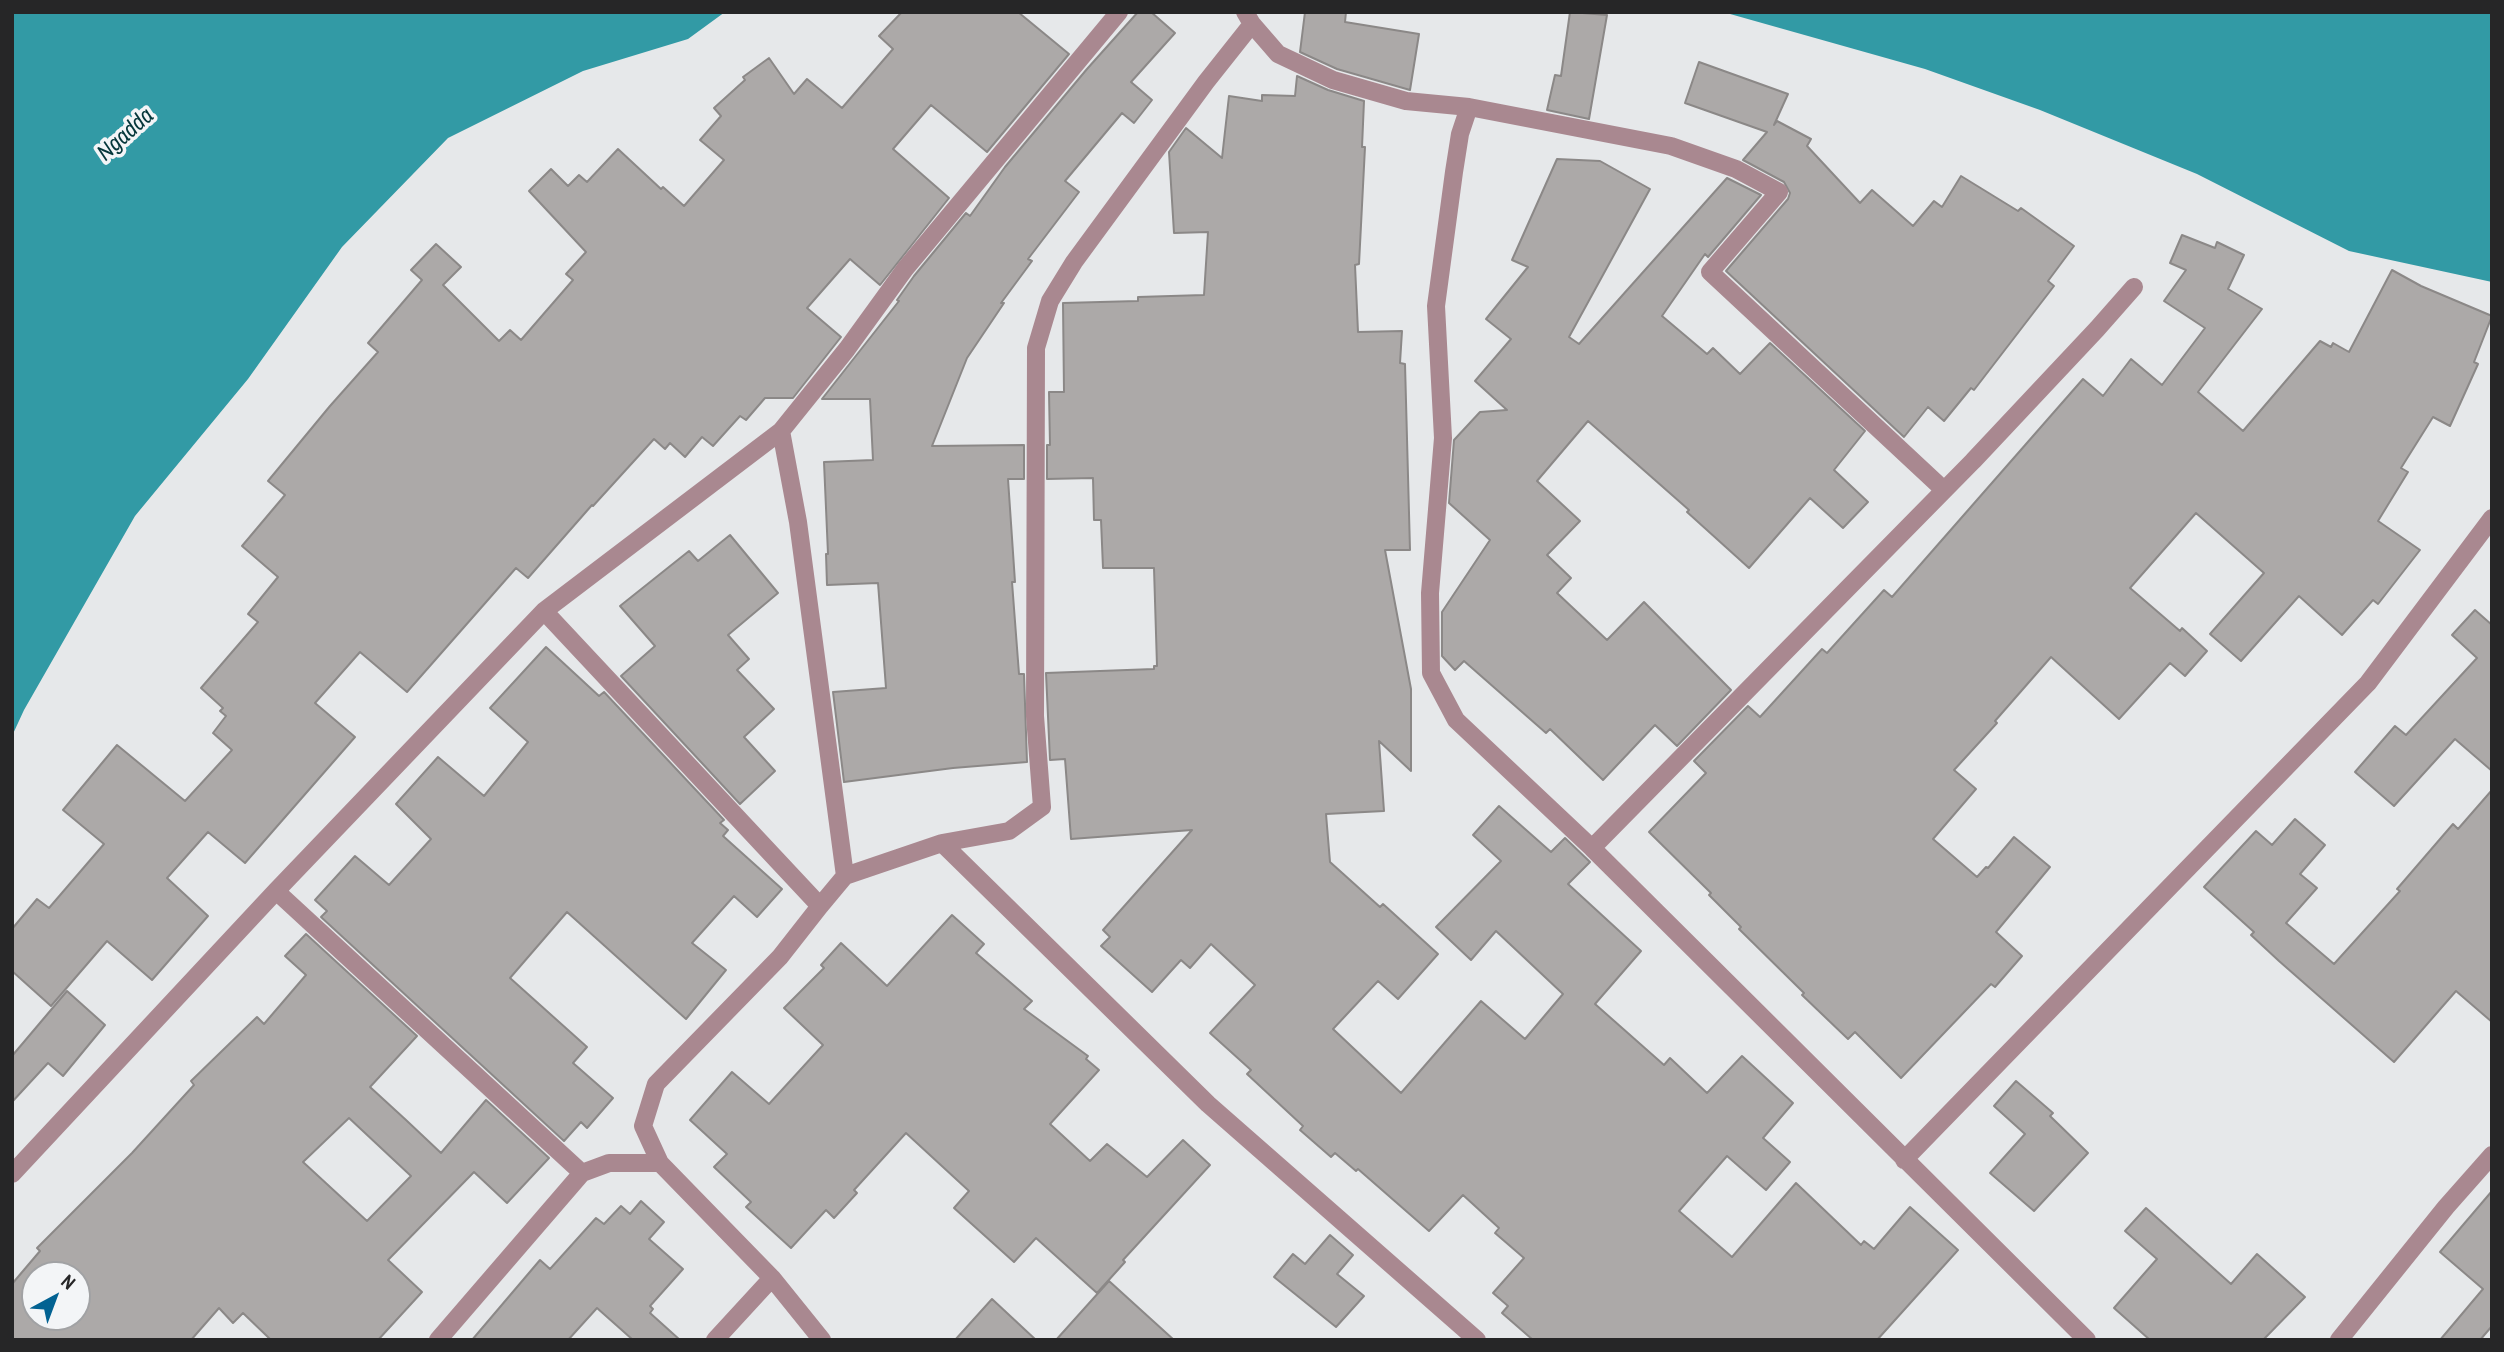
<!DOCTYPE html>
<style>
body{margin:0}
#map{position:relative;width:2504px;height:1352px;overflow:hidden;background:#e6e8ea;font-family:"Archivo Narrow",sans-serif}
canvas{display:block}
.frame{position:absolute;inset:0;border:14px solid #262627;pointer-events:none}
.north{position:absolute;left:21px;top:1261px;width:70px;height:70px;box-sizing:border-box;background:#f3f5f7;border:2px solid #a1a2a4;border-radius:50%;rotate:41deg;font-size:19px;font-weight:700;line-height:28px;text-align:center;color:#262627}
.north::after{content:'';display:block;margin:auto;width:24px;height:32px;background:#026292;clip-path:polygon(50% 0,100% 100%,50% 72%,0 100%)}
</style>
<div id="map">
<canvas width="2504" height="1352"></canvas>
<div class="frame"></div>
<div class="north">N</div>
</div>
<script>
const c = document.querySelector('canvas').getContext('2d');
c.lineJoin = 'round';
function fillPath(path, color) {
  c.fillStyle = color;
  c.fill(path, 'evenodd');
}
function stroke(path, color, width, dash) {
  c.strokeStyle = color;
  c.lineWidth = width;
  c.lineCap = dash ? 'butt' : 'round';
  c.setLineDash(dash || []);
  c.stroke(path);
}
function write(font, color, halo, rows, align = 'center') {
  c.font = font + ' "Archivo Narrow",sans-serif';
  c.lineWidth = 7;
  c.setLineDash([]);
  c.textBaseline = 'middle';
  c.strokeStyle = halo;
  c.fillStyle = color;
  for (const [text, x, y, turn = 0] of rows) {
    c.save();
    c.translate(x, y);
    c.rotate((+turn || 0) * Math.PI / 180);
    c.textAlign = isNaN(turn) ? turn : align;
    if (halo) c.strokeText(text, 0, 0);
    c.fillText(text, 0, 0);
    c.restore();
  }
}
fillPath(new Path2D(`
 M12 12H725L688 39 583 71 448 138 342 247 248 379 135 516 24 710 12 736Z
 M1723 12H2492V282L2349 251 2197 174 2040 110 1925 69Z`), '#329aa5');
const building = new Path2D(`
 M902 12H1018L1069 54 987 152 931 105 893 149 949 198 880 285 850 259 807 308 841 337 793 398H765L746 420 740 416 713 446 702 437 685 457 670 443 665 449 654 439 593 506 592 505 528 578 516 568 407 692 360 652 315 703 355 737 245 863 208 832 167 878 208 916 152 980 107 941 51 1006 12 971V929L37 899 49 908 104 844 63 810 117 745 185 801 232 750 213 733 226 716 220 711 223 708 201 688 258 622 248 614 278 577 242 546 285 495 268 481 330 406 378 352 368 343 422 280 411 270 436 244 461 267 443 285 499 341 510 330 521 340 573 280 566 274 586 252 529 191 551 169 568 186 579 175 587 182 618 149 661 189 663 187 684 206 724 160 700 140 721 116 714 108 745 80 743 77 769 58 794 94 807 79 842 108 893 49 879 36Z
 M1138 12H1151L1175 33 1131 82 1152 100 1134 123 1122 113 1065 181 1079 192 1028 259 1032 261 1001 303H1004L967 358 932 446 1024 445V479H1008L1015 582H1012L1019 674H1024L1027 762 953 768 844 782 833 692 886 688 878 583 827 585 826 554H828L824 462 873 460 870 399H822L899 301 897 300 914 276 966 213 970 216 1005 167 1087 69Z
 M1305 12H1346L1345 22 1419 34 1410 90 1337 69 1300 52Z
 M1570 12 1607 15 1589 119 1547 110 1555 75 1561 76Z
 M1699 62 1788 94 1774 125 1777 121 1811 139 1807 146 1860 203 1872 190 1913 226 1934 201 1942 207 1961 176 2018 211 2021 208 2074 246 2048 281 2054 286 1974 390 1971 388 1944 421 1928 407 1904 437 1726 271 1788 199 1790 193 1784 182 1743 160 1767 132 1685 103Z
 M1297 76 1328 90 1364 101 1362 147H1365L1359 264 1355 265 1358 332 1402 331 1400 363 1405 364 1410 550H1385L1411 689V771L1379 741 1384 811 1326 814 1330 862 1380 907 1383 904 1438 954 1398 999 1378 981 1333 1029 1401 1093 1481 1001 1525 1039 1563 994 1496 931 1471 960 1436 927 1501 861 1473 835 1499 806 1551 852 1565 838 1590 862 1568 884 1641 951 1595 1004 1664 1065 1670 1058 1707 1093 1742 1056 1793 1103 1763 1138 1790 1162 1766 1190 1727 1156 1679 1211 1732 1257 1796 1183 1861 1245 1864 1241 1874 1249 1910 1207 1958 1250 1877 1340H1533L1502 1313 1508 1306 1493 1293 1524 1258 1495 1233 1499 1228 1463 1195 1429 1231 1358 1169 1356 1171 1335 1153 1331 1157 1300 1130 1303 1126 1247 1074 1251 1070 1210 1033 1255 985 1211 944 1190 968 1181 960 1152 992 1101 946 1110 937 1103 930 1192 830 1071 839 1065 759 1050 760 1046 673 1154 669V666H1157L1154 568H1103L1101 520H1094L1093 478 1047 479V445H1050L1049 392H1064L1063 303 1138 301V297L1204 295 1208 232 1174 233 1169 152 1186 128 1222 158 1229 96 1262 101V95L1295 96Z
 M1557 159 1600 161 1650 189 1569 337 1579 344 1727 178 1761 195 1708 257 1705 254 1662 316 1707 354 1713 348 1740 374 1770 343 1865 431 1834 470 1868 502 1843 528 1810 498 1749 568 1687 512 1689 510 1588 421 1537 481 1580 521 1547 555 1571 578 1557 593 1607 640 1644 602 1731 690 1677 746 1655 725 1603 780 1550 729 1546 733 1464 661 1455 670 1442 656V612L1490 540 1449 503 1454 440 1480 412 1507 410 1475 381 1511 339 1486 319 1528 267 1512 260Z
 M2182 235 2215 248 2217 242 2244 255 2228 289 2262 309 2198 392 2243 431 2320 341 2331 347 2333 343 2349 352 2392 270 2421 286 2492 316 2474 362 2478 364 2450 426 2433 417 2401 468 2408 472 2378 521 2420 550 2378 604 2373 600 2342 635 2299 596 2241 661 2210 634 2264 573 2196 513 2130 588 2180 631 2182 628 2207 651 2185 676 2170 663 2119 719 2051 657 1995 721 1997 723 1954 770 1976 789 1933 839 1977 877 1986 867 1988 868 2014 837 2050 867 1996 932 2022 956 1995 987 1991 984 1901 1078 1855 1032 1848 1039 1802 995 1804 993 1739 929 1741 927 1709 895 1711 893 1649 832 1706 773 1694 761 1748 706 1760 717 1822 649 1827 653 1884 590 1892 597 2083 379 2103 396 2131 359 2162 385 2205 328 2164 301 2186 270 2170 263Z
 M730 535 778 593 728 635 749 659 737 670 774 709 744 737 775 771 740 804 621 676 655 646 620 606 689 551 698 561Z
 M2475 610 2492 625V771L2455 739 2394 806 2355 772 2395 726 2406 735 2477 658 2452 635Z
 M546 647 599 696 604 692 724 820 720 823 728 830 723 836 782 889 757 917 734 896 692 943 726 970 686 1019 567 912 510 978 587 1047 573 1063 613 1098 587 1128 581 1122 564 1141 321 917 327 911 315 900 355 856 389 885 431 839 396 804 438 757 484 796 528 742 490 708Z
 M2492 790V1022L2456 991 2394 1062 2279 961 2251 935 2254 932 2204 887 2256 831 2272 845 2295 819 2325 845 2300 874 2317 888 2286 923 2334 964 2400 891 2397 889 2453 824 2458 829Z
 M952 915 984 944 976 953 1032 1001 1024 1009 1088 1056 1086 1059 1099 1070 1050 1124 1090 1161 1107 1144 1147 1177 1183 1140 1210 1165 1123 1260 1125 1262 1097 1293 1036 1238 1014 1262 954 1208 969 1191 906 1133 854 1190 857 1193 834 1218 826 1210 791 1248 746 1207 751 1202 714 1167 727 1154 690 1120 732 1072 769 1104 823 1045 784 1008 824 968 821 965 841 943 887 986Z
 M306 934 417 1036 370 1087 406 1120 441 1153 486 1100 549 1158 507 1203 474 1172 388 1260 422 1292 378 1340H271L243 1313 233 1323 219 1308 191 1340H12V1284L40 1251 37 1248 132 1153 194 1085 191 1081 257 1017 264 1024 306 975 285 956ZM349 1118 411 1176 367 1221 303 1162ZM35 1275H77V1317H35Z
 M67 991 105 1025 63 1076 48 1063 12 1102V1056Z
 M2016 1081 2053 1113 2050 1116 2088 1153 2034 1211 1990 1173 2025 1134 1994 1106Z
 M2492 1191V1326L2480 1340H2440L2483 1289 2440 1252Z
 M641 1201 664 1222 649 1239 683 1269 650 1306 653 1309 650 1313 680 1340H633L597 1308 568 1340H472L540 1260 550 1269 596 1218 604 1224 621 1206 630 1214Z
 M2146 1208 2231 1284 2257 1254 2305 1297 2263 1340H2150L2114 1308 2157 1259 2125 1231Z
 M1330 1235 1353 1255 1337 1274 1364 1296 1336 1327 1274 1277 1293 1254 1305 1264Z
 M1109 1281 1174 1340H1056Z
 M992 1299 1036 1340H955Z`);
fillPath(building, '#aca9a8');
stroke(building, '#8b8887', 2);
stroke(new Path2D(`
 M1245 12 1252 24 1278 54 1333 80 1406 101 1469 107 1671 146 1736 169 1779 192 1710 272 1944 490
 M1469 107 1460 134 1454 172 1436 306 1443 438 1430 593 1431 673 1456 720 1592 848 2087 1340
 M781 431 798 522 845 876
 M544 611 820 906 780 957 656 1084 643 1126 660 1163 772 1278 822 1340
 M942 843 1208 1104 1477 1340
 M1592 848 1973 461 2097 329 2134 287
 M276 891 582 1173 609 1163H660
 M820 906 845 876 942 843 1009 831 1042 807 1035 716 1036 348 1050 301 1074 262 1206 82 1252 24
 M1904 1160 2368 683 2492 518
 M12 1174 276 891 544 611 781 431 847 349 905 269 1119 12
 M438 1340 582 1173
 M715 1340 772 1278
 M2339 1340 2446 1207 2492 1155`), '#a98890', 18);
write('italic 23px', '#04363a', '#f3f5f7', [
 ["Ngadda",126,135,-42]
]);
</script>
